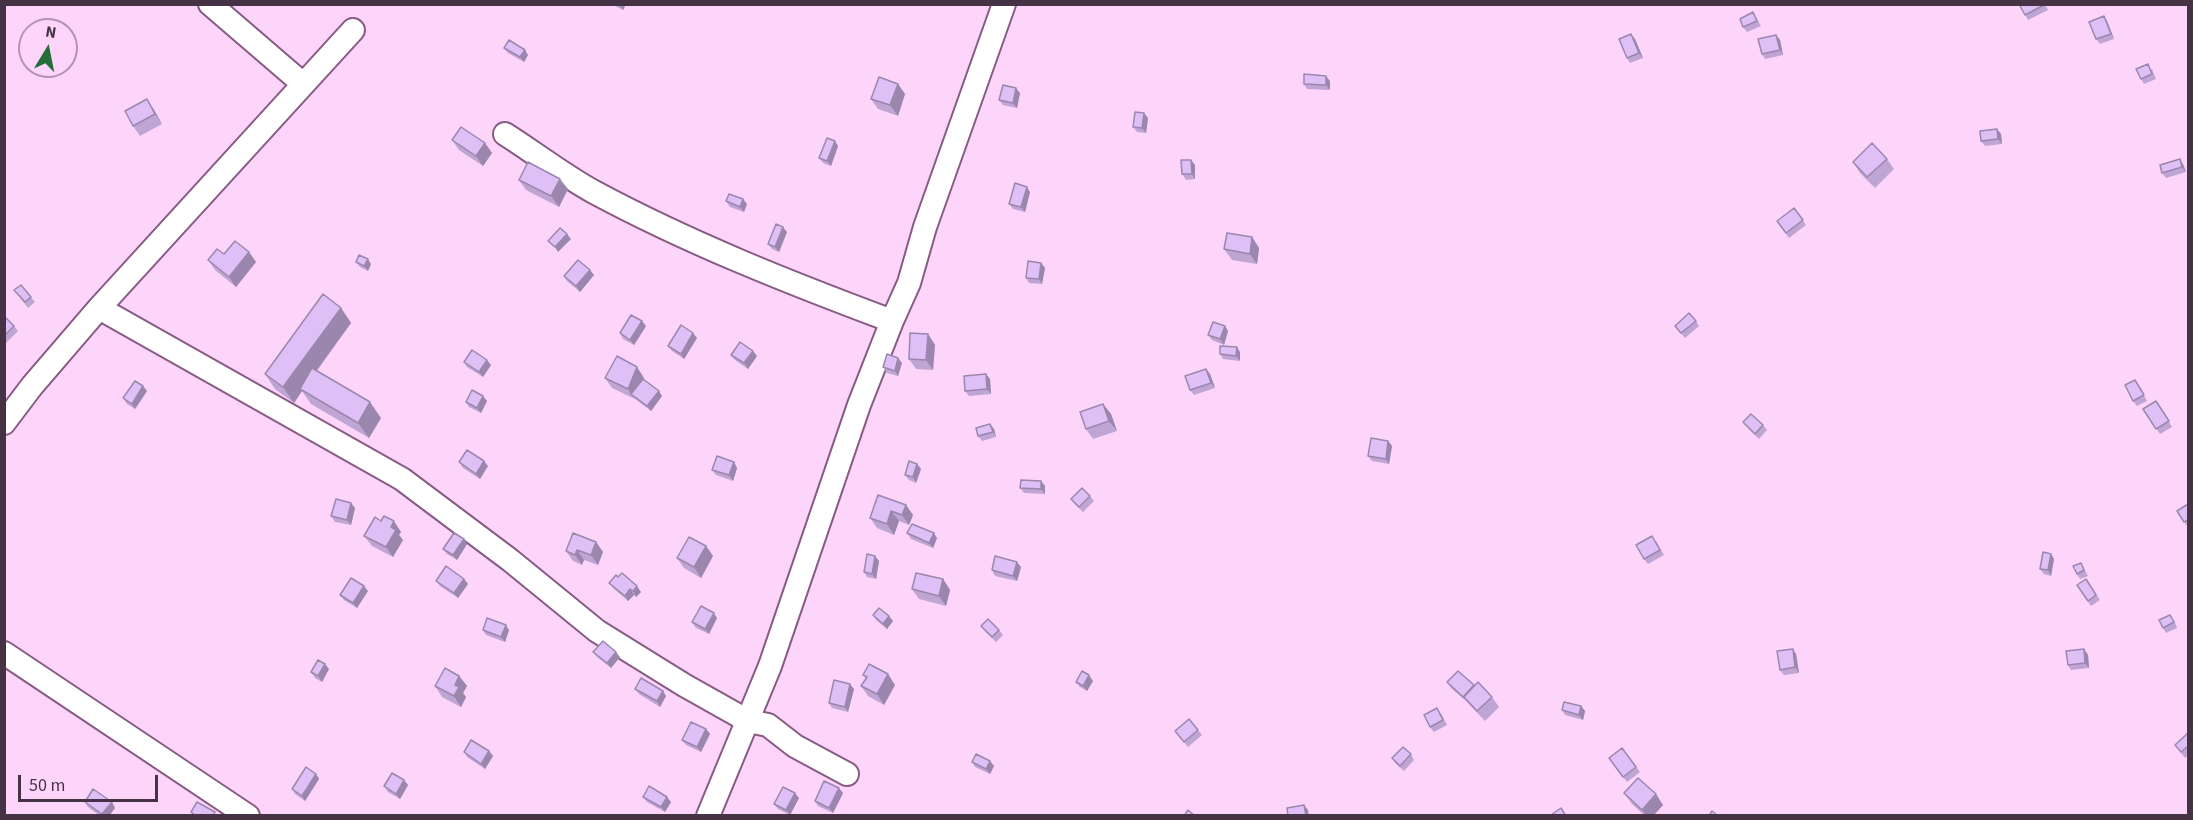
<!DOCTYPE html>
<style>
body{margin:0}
#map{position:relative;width:2193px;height:820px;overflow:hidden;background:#fed5fa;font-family:"Source Sans 3",sans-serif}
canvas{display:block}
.frame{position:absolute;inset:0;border:6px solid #463245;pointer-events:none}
.north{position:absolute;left:18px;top:18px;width:60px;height:60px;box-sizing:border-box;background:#fed5fa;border:2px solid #b494b2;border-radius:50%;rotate:10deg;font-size:16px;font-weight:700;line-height:24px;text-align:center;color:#463245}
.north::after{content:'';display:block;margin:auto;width:21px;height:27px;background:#276d39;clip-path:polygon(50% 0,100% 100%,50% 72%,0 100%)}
.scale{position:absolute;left:18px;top:775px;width:140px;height:27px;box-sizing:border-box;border:3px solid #463245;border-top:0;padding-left:8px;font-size:18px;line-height:21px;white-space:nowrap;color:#463245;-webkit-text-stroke:4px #fed5fa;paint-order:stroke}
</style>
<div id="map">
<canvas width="2193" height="820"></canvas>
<div class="frame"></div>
<div class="north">N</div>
<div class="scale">50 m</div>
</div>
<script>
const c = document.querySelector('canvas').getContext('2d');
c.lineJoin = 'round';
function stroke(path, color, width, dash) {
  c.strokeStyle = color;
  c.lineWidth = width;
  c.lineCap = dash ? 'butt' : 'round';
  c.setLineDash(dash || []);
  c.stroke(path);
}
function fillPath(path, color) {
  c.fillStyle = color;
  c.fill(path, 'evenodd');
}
const minor = new Path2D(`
 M210 4 303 84
 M505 134C535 153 563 175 594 192 689 243 790 283 892 321
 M99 308 402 479 510 560 597 631 684 685 748 721 768 725 795 746 847 774
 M4 423 32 386 99 308 353 30
 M4 653 248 816
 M708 816 770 666 859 405 892 321 909 283 925 227 1004 4`);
stroke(minor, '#875b84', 26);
stroke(minor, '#fff', 22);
fillPath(new Path2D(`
 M611 4H626L623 10Z
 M2019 4H2045L2048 10 2028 20Z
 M1753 12 1761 26 1747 32 1743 27Z
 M2107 21 2114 39 2100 44 2096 39Z
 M1776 35 1780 40 1783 55 1765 59 1762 54Z
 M1635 39 1643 58 1630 63 1627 58Z
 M504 48 528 55 524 62 508 53Z
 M2152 69 2156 79 2144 84 2141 79Z
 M1330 81V90L1307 89 1304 84Z
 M898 84 905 94 898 116 878 109 871 99Z
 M1020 93 1017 108 1003 105 999 100Z
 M147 99 154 110 162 124 140 136 133 126Z
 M1148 118 1146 133 1137 132 1133 127Z
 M1997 129 2001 134 2002 144 1985 146 1981 141Z
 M452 140 485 143 492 153 483 166 459 150Z
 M838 146 831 166 823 163 819 158Z
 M1887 159 1894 169 1875 188 1860 173 1853 162Z
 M2180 159 2183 164 2186 172 2166 178 2162 173Z
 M1191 160 1195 165V179L1186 180 1182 174Z
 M519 180 568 189 559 207 526 190Z
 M1030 192 1025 212 1013 209 1009 204Z
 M726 201 747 204 744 212 730 207Z
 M1794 208 1806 225 1789 238 1777 221Z
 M787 232 779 252 772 249 768 244Z
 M1252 237 1259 248 1257 264 1232 260 1224 249Z
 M249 252 256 262 236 287 215 270 208 260Z
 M356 262 371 264 368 271 360 267Z
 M1041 263 1045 268 1042 284 1029 283 1026 278Z
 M594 275 580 292 567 281 564 276Z
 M14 290 31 297 35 302 28 308Z
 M341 308 351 323 317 371 381 418 369 438 311 404 302 391 294 403 275 389 265 374Z
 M4 319 14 326 18 331 5 344Z
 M1696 321 1699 326 1685 338 1675 326Z
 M646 326 634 345 623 339 620 333Z
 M1228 331 1224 345 1212 340 1208 335Z
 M928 334 935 345 933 370 916 369 909 359Z
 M697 338 684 359 672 351 668 346Z
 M1240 352V361L1223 359 1220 354Z
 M731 355 757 356 748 369 735 360Z
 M464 362 491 365 483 377 467 367Z
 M902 363 898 376 887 373 883 367Z
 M1206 369 1210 374 1215 388 1194 395 1190 390Z
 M605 378H644V379L662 396 651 411 635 399 612 388Z
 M990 379 991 394 969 396 965 391Z
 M2135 380 2147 401 2137 406 2133 401Z
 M147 391 135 409 127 404 123 398Z
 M483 396 487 401 481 413 469 407 466 402Z
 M2156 401 2172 427 2160 434 2143 409Z
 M1103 404 1111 414 1117 431 1093 439 1086 429Z
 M1743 422 1763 425 1767 430 1759 439 1747 427Z
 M990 424 994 429 996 437 982 441 978 436Z
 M1388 441 1392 446 1389 464 1372 461 1368 456Z
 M459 462 488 466 480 479 463 468Z
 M734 462 737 468 733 481 716 475 712 470Z
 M917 464 921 469 916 483 909 480 905 475Z
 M1041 481 1045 486V494L1024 493 1020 488Z
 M1090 496 1094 501 1083 512 1075 504 1071 499Z
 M2188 504V527L2184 522Z
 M906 505 913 515 909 525 899 521 894 535 877 528 870 518Z
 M355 508 351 525 335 522 331 516Z
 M401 532 399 535 403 540 393 557 372 546 364 536Z
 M907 533 937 538 933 548 911 539Z
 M1656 541 1664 555 1648 564 1644 559Z
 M596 542 603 552 598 565 584 560 582 565 573 561 566 551Z
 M467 544 457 560 447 554 443 549Z
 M706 546 713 556 701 578 684 568 677 558Z
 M2051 554 2054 559 2051 576 2044 574 2040 569Z
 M875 556 879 561 876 579 867 577 864 572Z
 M2081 563 2088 576 2080 579 2077 574Z
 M1021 567 1017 581 995 576 992 570Z
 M618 577 641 592 636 597 634 595 628 601 613 588 609 583Z
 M464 579 468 584 458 598 440 586 436 581Z
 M943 579 950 590 946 606 919 599 912 589Z
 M2086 579 2100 600 2091 606 2077 585Z
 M368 591 357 608 344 600 340 595Z
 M873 615 889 616 893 621 887 629 876 620Z
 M717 618 709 634 696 628 692 622Z
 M2174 620 2177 628 2166 633 2163 628Z
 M981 626 999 630 1003 635 996 642 985 631Z
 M483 630H509L505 642 486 635Z
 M2084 649 2088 655 2089 668 2071 670 2068 665Z
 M593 652 620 657 611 668 597 657Z
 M1796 654 1799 673 1784 675 1780 670Z
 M329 669 322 682 315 678 311 672Z
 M863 675 895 685 884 705 868 696 861 686 866 678Z
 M459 676 467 686 463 693 466 697 461 707 442 697 435 686Z
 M1093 681 1087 691 1080 687 1076 682Z
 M1447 682 1474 686 1492 697 1499 707 1485 721 1467 702 1451 688Z
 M635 689 666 696 660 707 639 694Z
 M854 689 848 712 832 708 829 703Z
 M1581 706 1585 711 1583 720 1565 715 1562 710Z
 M1441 713 1447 725 1434 732 1430 727Z
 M706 729 710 734 701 752 686 745 682 740Z
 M1198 730 1202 735 1188 747 1175 731Z
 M2188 733V755L2185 758 2175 745Z
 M1622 748 1640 772 1627 782 1609 758Z
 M489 751 493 756 485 769 467 757 464 752Z
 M1411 754 1414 760 1404 771 1395 763 1392 758Z
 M990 761 994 766 990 774 975 767 972 762Z
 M316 774 319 779 305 801 295 794 292 789Z
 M404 780 408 785 400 799 388 792 384 786Z
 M843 793 833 813 818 806 815 801Z
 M1624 793 1663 805 1653 816H1645L1632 804Z
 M643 797 671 802 665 812 647 802Z
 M799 798 790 815 778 809 774 804Z
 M85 802 115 808 109 816H100L88 807Z`), '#bfa5d4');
fillPath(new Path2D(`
 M620 4H626L623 10 619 5Z
 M2104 16 2107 21 2114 39 2111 34Z
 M1631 34 1635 39 1643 58 1639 53Z
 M1776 35 1780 40 1783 55 1780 50Z
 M525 50 528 55 524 62 520 57Z
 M1326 76 1330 81V90L1326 85Z
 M898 84 905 94 898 116 890 105Z
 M1016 88 1020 93 1017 108 1013 103Z
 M147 99 154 110 162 124 155 114Z
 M1144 113 1148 118 1146 133 1142 128Z
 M1997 129 2001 134 2002 144 1998 139Z
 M835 141 838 146 831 166 827 161Z
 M485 143 492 153 483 166 476 156Z
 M2180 159 2183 164 2186 172 2182 167Z
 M1191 160 1195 165V179L1192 174Z
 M560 179 568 189 559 207 551 196Z
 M1027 187 1030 192 1025 212 1021 207Z
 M743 199 747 204 744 212 740 207Z
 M783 227 787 232 779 252 775 247Z
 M567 234 571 239 558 252 555 247Z
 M1252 237 1259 248 1257 264 1250 254Z
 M249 252 256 262 236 287 229 277Z
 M368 259 371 264 368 271 364 266Z
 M1041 263 1045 268 1042 284 1039 279Z
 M590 270 594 275 580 292 576 286Z
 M341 308 351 323 302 390 300 389 302 391 294 403 283 387Z
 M642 321 646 326 634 345 630 340Z
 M1225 326 1228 331 1224 345 1220 339Z
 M693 333 697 338 684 359 681 354Z
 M928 334 935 345 933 370 926 360Z
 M1237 347 1240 352V361L1236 356Z
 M753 351 757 356 748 369 744 363Z
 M898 358 902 363 898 376 895 371Z
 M487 360 491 365 483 377 479 372Z
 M637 367 644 378 636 397 631 394 628 389Z
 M1206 369 1210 374 1215 388 1211 383Z
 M986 374 990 379 991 394 987 389Z
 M143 386 147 391 135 409 132 404Z
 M659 391 662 396 651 411 647 406Z
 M483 396 487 401 481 413 477 408Z
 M370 402 381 418 369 438 358 423Z
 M1103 404 1111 414 1117 431 1109 421Z
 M990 424 994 429 996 437 993 432Z
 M1388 441 1392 446 1389 464 1386 459Z
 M484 461 488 466 480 479 476 474Z
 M734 462 737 468 733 481 729 475Z
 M917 464 921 469 916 483 913 477Z
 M1041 481 1045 486V494L1041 489Z
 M351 503 355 508 351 525 347 520Z
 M906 505 913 515 909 525 902 515Z
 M891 511 899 521 894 535 887 524Z
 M394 521 401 532 399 535 403 540 393 557 386 547 391 527Z
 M934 533 937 538 933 548 929 543Z
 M464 539 467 544 457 560 453 555Z
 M596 542 603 552 598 565 591 555Z
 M706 546 713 556 701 578 694 567Z
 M577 550 584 560 582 565 575 555Z
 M2051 554 2054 559 2051 576 2048 570Z
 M875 556 879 561 876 579 872 574Z
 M1017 562 1021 567 1017 581 1013 576Z
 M464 579 468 584 458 598 454 593Z
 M943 579 950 590 946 606 939 596Z
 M364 586 368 591 357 608 353 603Z
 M637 586 641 592 636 597 633 591Z
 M630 589 634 595 628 601 625 596Z
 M714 613 717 618 709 634 705 629Z
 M889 616 893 621 887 629 883 624Z
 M506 625 509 630 505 642 501 637Z
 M1793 649 1796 654 1799 673 1795 667Z
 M2084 649 2088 655 2089 668 2085 663Z
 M616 652 620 657 611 668 607 663Z
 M325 664 329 669 322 682 318 676Z
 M888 674 895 685 884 705 877 694Z
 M1089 675 1093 681 1087 691 1083 686Z
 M459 676 467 686 463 693 466 697 461 707 454 696 455 685Z
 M850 684 854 689 848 712 845 707Z
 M663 691 666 696 660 707 657 701Z
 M1581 706 1585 711 1583 720 1579 715Z
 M706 729 710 734 701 752 697 747Z
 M489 751 493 756 485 769 481 764Z
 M990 761 994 766 990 774 986 769Z
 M316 774 319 779 305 801 302 796Z
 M404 780 408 785 400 799 396 794Z
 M839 788 843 793 833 813 829 808Z
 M795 793 799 798 790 815 786 810Z
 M1656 794 1663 805 1653 816H1646L1642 810Z
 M667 797 671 802 665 812 661 807Z
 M112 802 115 808 109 816H103L102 814Z
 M1304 805 1308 810 1309 816H1306Z`), '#9b86ad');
const building = new Path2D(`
 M2019 4H2044V5L2025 15Z
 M1753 12 1757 21 1743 27 1740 19Z
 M2104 16 2111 34 2096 39 2089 22Z
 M1631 34 1639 53 1627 58 1619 39Z
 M1776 35 1780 50 1762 54 1758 39Z
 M509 40 525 50 520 57 504 48Z
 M2148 64 2152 74 2141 79 2136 69Z
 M1304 74 1326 76V85L1304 84Z
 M879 77 898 84 890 105 871 99Z
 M1003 85 1016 88 1013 103 999 100Z
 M147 99 155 114 133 126 125 111Z
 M1135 112 1144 113 1142 128 1133 127Z
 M461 127 485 143 476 156 452 140Z
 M1997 129 1998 139 1981 141 1980 131Z
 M827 138 835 141 827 161 819 158Z
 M1872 143 1887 159 1867 177 1853 162Z
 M2180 159 2182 167 2162 173 2160 165Z
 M1181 160H1191L1192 174H1182Z
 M528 162 560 179 551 196 519 180Z
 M1015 183 1027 187 1021 207 1009 204Z
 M729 194 743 199 740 207 726 201Z
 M1794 208 1803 220 1786 233 1777 221Z
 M776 224 783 227 775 247 768 244Z
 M560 228 567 234 555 247 548 241Z
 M1227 233 1252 237 1250 254 1224 249Z
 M235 241 249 252 229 277 208 260 217 249 224 254Z
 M359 255 368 259 364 266 356 262Z
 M578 260 590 270 576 286 564 276Z
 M1028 261 1041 263 1039 279 1026 278Z
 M21 285 31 297 25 302 14 290Z
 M323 294 341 308 283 387 265 374Z
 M1689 313 1696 321 1681 333 1675 326Z
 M631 315 642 321 630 340 620 333Z
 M6 318 14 326 4 336V319Z
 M1213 322 1225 326 1220 339 1208 335Z
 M681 325 693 333 681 354 668 346Z
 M910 333 928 334 926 360 909 359Z
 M740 342 753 351 744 363 731 355Z
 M1220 346 1237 347 1236 356 1220 354Z
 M472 350 487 360 479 372 464 362Z
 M887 354 898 358 895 371 883 367Z
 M617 356 637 367 628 389 605 378Z
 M312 368 370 402 358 423 300 389Z
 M1206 369 1211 383 1190 390 1185 376Z
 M986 374 987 389 965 391 964 376Z
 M643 379 659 391 647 406 631 394Z
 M2135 380 2144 395 2133 401 2125 385Z
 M135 381 143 386 132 404 123 398Z
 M472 390 483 396 477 408 466 402Z
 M2156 401 2169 421 2156 429 2143 409Z
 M1103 404 1109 421 1086 429 1080 412Z
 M1751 414 1763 425 1755 434 1743 422Z
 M990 424 993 432 978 436 976 428Z
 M1371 438 1388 441 1386 459 1368 456Z
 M467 450 484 461 476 474 459 462Z
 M717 456 734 462 729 475 712 470Z
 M909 461 917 464 913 477 905 475Z
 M1021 480 1041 481V489L1020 488Z
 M1082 488 1090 496 1079 507 1071 499Z
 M878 495 906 505 902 515 891 511 887 524 870 518Z
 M336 499 351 503 347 520 331 516Z
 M2188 504V520L2184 522 2177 511Z
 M384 516 394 521 391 527 396 530 386 547 364 536 375 517 381 521Z
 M912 524 934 533 929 543 907 533Z
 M454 533 464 539 453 555 443 549Z
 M573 533 596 542 591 555 577 550 575 555 566 551Z
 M1652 536 1660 550 1644 559 1636 545Z
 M689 537 706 546 694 567 677 558Z
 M2043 552 2051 554 2048 570 2040 569Z
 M867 554 875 556 872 574 864 572Z
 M995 556 1017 562 1013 576 992 570Z
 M2081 563 2084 570 2077 574 2073 566Z
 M446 566 464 579 454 593 436 581Z
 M622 573 637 586 633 591 630 589 625 596 609 583 616 575 618 577Z
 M916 573 943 579 939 596 912 589Z
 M351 578 364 586 353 603 340 595Z
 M2086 579 2096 595 2088 601 2077 585Z
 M701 606 714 613 705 629 692 622Z
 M879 608 889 616 883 624 873 615Z
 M2170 615 2174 622 2163 628 2159 620Z
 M487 618 506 625 501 637 483 630Z
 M988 619 999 630 992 637 981 626Z
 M603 641 616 652 607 663 593 652Z
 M1793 649 1795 667 1780 670 1777 651Z
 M2084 649 2085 663 2068 665 2066 651Z
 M318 660 325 664 318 676 311 672Z
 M869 664 888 674 877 694 861 686 867 677 863 675Z
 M445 668 459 676 455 685 459 687 454 696 435 686Z
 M1082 671 1089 675 1083 686 1076 682Z
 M1458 671 1474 685 1463 697 1447 682Z
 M641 678 663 691 657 701 635 689Z
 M834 680 850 684 845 707 829 703Z
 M1478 682 1492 697 1477 711 1464 697Z
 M1564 702 1581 706 1579 715 1562 710Z
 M1437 708 1443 720 1430 727 1424 715Z
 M1189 719 1198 730 1184 742 1175 731Z
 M691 722 706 729 697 747 682 740Z
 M2188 733V746L2181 752 2175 745Z
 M471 740 489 751 481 764 464 752Z
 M1403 747 1411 754 1400 766 1392 758Z
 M1622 748 1636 767 1623 777 1609 758Z
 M976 754 990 761 986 769 972 762Z
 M306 767 316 774 302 796 292 789Z
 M392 773 404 780 396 794 384 786Z
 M1638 778 1656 794 1642 810 1624 793Z
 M824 781 839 788 829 808 815 801Z
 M649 786 667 797 661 807 643 797Z
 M783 787 795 793 786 810 774 804Z
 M93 789 112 802 102 814 85 802Z
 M197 802 215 812 213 816H196L191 812Z
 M1304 805 1306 816H1288L1287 808Z
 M1561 808 1566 816H1552L1551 815Z
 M1188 810 1195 816H1184Z
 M1712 811 1718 816H1709Z`);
fillPath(building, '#dec0f7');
stroke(building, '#9b86ad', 1.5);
</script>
